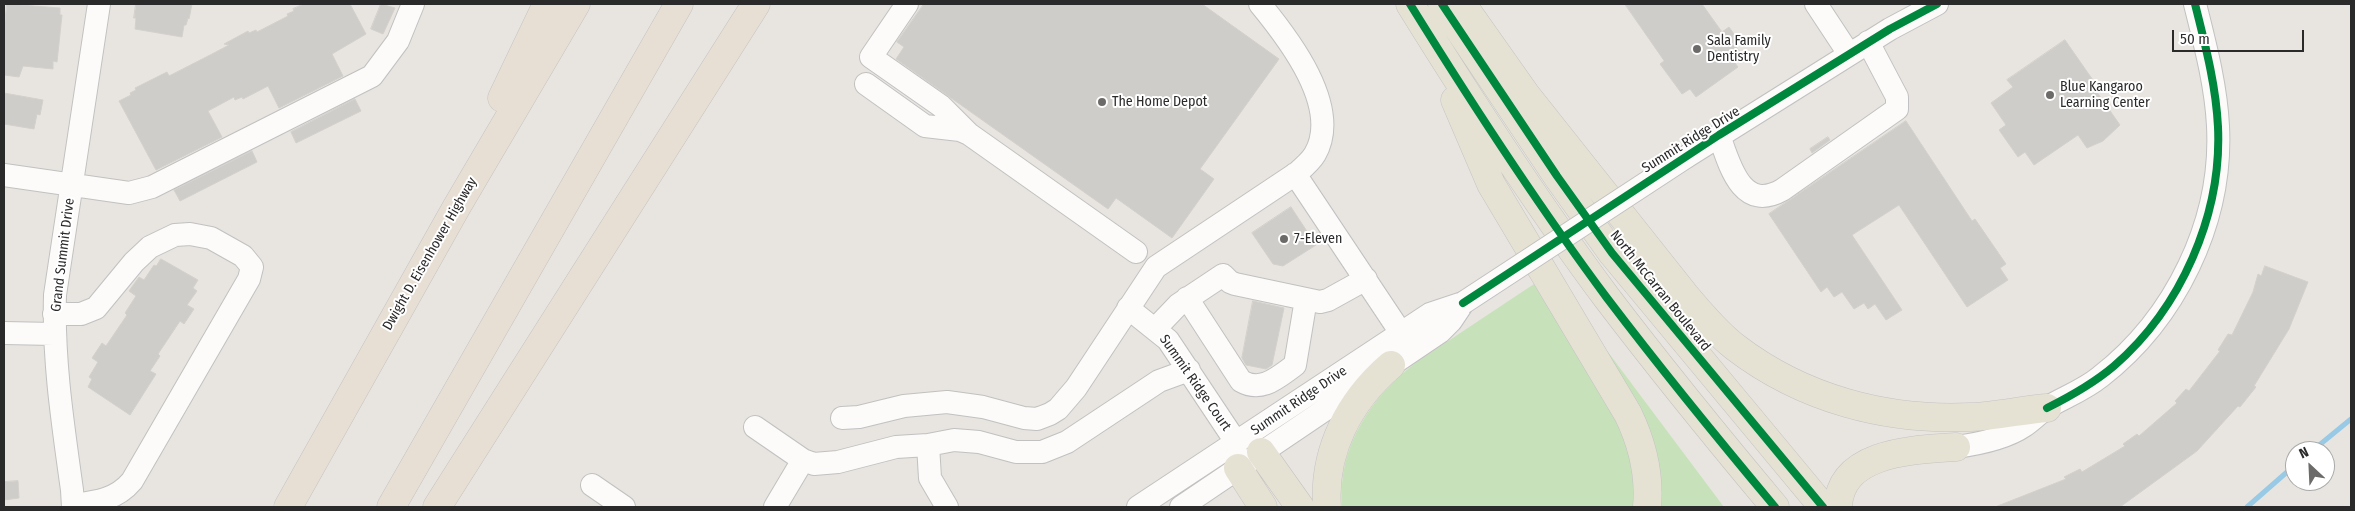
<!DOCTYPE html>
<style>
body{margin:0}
#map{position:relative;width:2355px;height:511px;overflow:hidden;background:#e8e5e0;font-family:"Fira Sans Condensed",sans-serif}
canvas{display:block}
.frame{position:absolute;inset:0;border:5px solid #2a2a2a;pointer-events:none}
.north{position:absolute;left:2285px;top:441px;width:50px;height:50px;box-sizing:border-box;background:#fff;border:1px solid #aaa;border-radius:50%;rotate:335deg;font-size:14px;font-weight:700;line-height:20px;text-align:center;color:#2a2a2a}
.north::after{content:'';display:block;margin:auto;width:18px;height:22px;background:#6c6b6a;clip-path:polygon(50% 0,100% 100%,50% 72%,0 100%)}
.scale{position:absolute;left:2172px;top:30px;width:132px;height:22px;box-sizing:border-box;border:2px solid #2a2a2a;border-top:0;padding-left:6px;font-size:15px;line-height:18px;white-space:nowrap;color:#2a2a2a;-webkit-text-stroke:4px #fff;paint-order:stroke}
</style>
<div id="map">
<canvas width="2355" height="511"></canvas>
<div class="frame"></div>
<div class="north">N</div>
<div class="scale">50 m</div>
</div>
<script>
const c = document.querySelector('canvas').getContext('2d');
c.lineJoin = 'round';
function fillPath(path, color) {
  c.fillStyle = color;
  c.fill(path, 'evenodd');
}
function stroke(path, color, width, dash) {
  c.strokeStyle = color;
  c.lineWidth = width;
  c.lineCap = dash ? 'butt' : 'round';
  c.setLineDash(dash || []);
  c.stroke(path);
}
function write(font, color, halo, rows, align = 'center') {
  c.font = font + ' "Fira Sans Condensed",sans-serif';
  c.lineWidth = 4;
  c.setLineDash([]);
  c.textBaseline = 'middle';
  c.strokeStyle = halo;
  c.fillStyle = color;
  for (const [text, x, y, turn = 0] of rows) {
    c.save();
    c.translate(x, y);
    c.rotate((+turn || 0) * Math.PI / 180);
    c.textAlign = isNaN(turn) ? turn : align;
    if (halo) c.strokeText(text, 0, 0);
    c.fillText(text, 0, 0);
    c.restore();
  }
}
fillPath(new Path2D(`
 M1534 284 1618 419C1630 447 1635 476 1634 507H1342C1337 447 1371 396 1418 361Z
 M1578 312 1724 507H1654Z`), '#c7e2bb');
stroke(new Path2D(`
 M2312 451 2351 419
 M2247 507 2295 465`), '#98c9e5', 5);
const building = new Path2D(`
 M7 4 60 8V15H62L57 62 53 61V69L23 66 19 77 4 75V31Z
 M136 4H192L189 19 188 18 186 25H184L182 37 135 29 136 18H134Z
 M304 4H350L366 34 332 54 343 76 279 108 268 86 243 99 242 97 235 100 234 97 208 111 222 137 156 170 119 101 131 95 130 93 136 90 135 88 167 72 169 76 212 54 229 45 224 44 248 31 249 33 256 30 257 32 288 16 287 14 294 11 293 9Z
 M381 4 395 8 383 34 371 29Z
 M924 4H1202L1279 59 1200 169 1214 179 1172 238 1116 198 1108 209 896 59 904 47 897 42Z
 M1625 4H1702L1722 32 1729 27 1739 41 1734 44 1741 53 1732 59 1738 67 1696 97 1690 89 1682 94 1660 64 1664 61Z
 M2065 40 2095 83 2092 85 2120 125 2103 141 2087 148 2078 135 2034 165 2025 152 2018 157 1999 130 2006 125 1991 103 2013 87 2007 80Z
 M4 93 43 100 40 115 37 114 34 129 4 124Z
 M355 99 361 111 296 143 291 132Z
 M1906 121 1972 221 1975 219 2006 264 2000 268 2008 280 1967 307 1899 205 1852 235 1902 310 1886 320 1875 304 1868 309 1864 303 1854 309 1842 292 1834 297 1827 287 1821 292 1769 214Z
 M1828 137 1830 140 1812 153 1810 149Z
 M252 151 257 162 180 201 174 190Z
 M1291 207 1316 245 1283 266 1273 264 1252 233Z
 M161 259 198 280 193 288 197 291 187 305 194 309 184 324 180 321 158 354 160 356 150 371 156 374 130 415 88 387 92 379 89 377 98 362 92 358 102 343 106 346 127 315 125 313 136 296 129 291 139 277 144 280 154 265 156 266Z
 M2265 266 2308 282 2289 329 2254 386 2256 387 2240 407 2238 406 2197 451 2120 507H1995L2066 479 2064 477 2080 469 2082 472 2125 446 2123 444 2137 434 2139 436 2177 403 2175 401 2186 389 2189 391 2220 351 2218 350 2228 334 2232 335 2253 292 2258 274 2261 276Z
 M1253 301 1284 308 1272 365 1266 369 1246 365 1242 358Z
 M18 481 19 498 4 500V482Z`);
fillPath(building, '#cfcdc9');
stroke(building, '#d3d0cc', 1);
const minor = new Path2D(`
 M907 4 871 57 941 106 969 134
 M1816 4 1849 54
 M866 84 925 126 960 130 969 134 1136 252
 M1719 135C1729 163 1741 213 1782 190L1897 109V97L1868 42
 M1686 157 1890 29 1937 4
 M1295 174 1401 333
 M4 175 129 193 152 187 372 76 398 41 413 4
 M1187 298 1241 381C1262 393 1278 377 1295 365L1306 299
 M1128 308 1168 340 1236 442 1235 456
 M54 314H81L96 308 134 262 150 247 175 235 190 234 211 238 243 256 252 267 249 279 132 481C116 500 96 502 73 505
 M1156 328 1178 305 1223 275 1230 282 1235 284 1320 302 1328 300 1366 279
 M4 333 54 334
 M842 418 859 417 904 406 947 402 983 407 1024 418 1037 419 1050 414 1058 409 1076 388 1156 267 1297 173C1304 167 1311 161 1315 154 1342 107 1288 38 1260 4
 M755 427 803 460 814 464 838 462 896 447 928 445 954 440 979 442 1016 452H1042L1067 442 1159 381 1189 370
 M928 445 930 478 947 507
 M1956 447C1978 444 2005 439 2024 426 2032 421 2039 413 2048 407 2065 397 2084 390 2100 377 2175 319 2223 222 2218 126 2216 85 2205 44 2195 4
 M592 485 624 507
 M73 507 72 490C63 425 53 361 55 295L99 4
 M775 507 803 460
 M1138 507 1430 314 1463 303
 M1181 507 1440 332 1451 321 1463 303`);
const major = new Path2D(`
 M1410 4C1472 104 1537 204 1607 298 1661 369 1718 439 1775 507
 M1442 4 1557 176 1612 253 1823 507
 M1462 4 1527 96 1685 295C1700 313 1716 332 1735 347 1803 399 1886 421 1971 417 1996 416 2022 410 2047 408
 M1455 100 1491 184 1628 414C1642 443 1650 474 1647 507
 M1261 452 1300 507
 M1238 468 1263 507
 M1327 507C1323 451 1349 401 1391 365
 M1838 507C1840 451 1915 450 1956 447`);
const highway = new Path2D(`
 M502 98 547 4
 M288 507 456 208 576 4
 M391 507 679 4
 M437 507 756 4`);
stroke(minor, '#c1c1c1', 24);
stroke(major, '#c4c3c1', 29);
stroke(highway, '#c4c3c1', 29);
stroke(minor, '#fcfbfa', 22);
stroke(major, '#e5e2d4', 28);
stroke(highway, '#e8dfd4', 28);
const minorBridge = new Path2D(`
 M1463 303 1686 157`);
stroke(minorBridge, '#c1c1c1', 24, []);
stroke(minorBridge, '#fcfbfa', 22);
stroke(new Path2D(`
 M1410 4C1472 104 1537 204 1607 298 1661 369 1718 439 1775 507
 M1442 4 1557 176 1612 253 1823 507
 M1463 303 1719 135 1890 29 1937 4
 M2047 408C2071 396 2094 383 2114 366 2181 308 2222 215 2218 127 2216 85 2205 44 2195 4`), '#00873e', 8);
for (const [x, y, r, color] of [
 [1697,49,5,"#6c6b6a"],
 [2050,95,5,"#6c6b6a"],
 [1102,102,5,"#6c6b6a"],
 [1284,239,5,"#6c6b6a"]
]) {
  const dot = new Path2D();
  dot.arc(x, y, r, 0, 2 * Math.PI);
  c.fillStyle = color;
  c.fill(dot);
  stroke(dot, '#fff', 2);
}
write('14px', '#2a2a2a', '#fff', [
 ["Sala Family",1707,41],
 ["Dentistry",1707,57],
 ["Blue Kangaroo",2060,87],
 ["Learning Center",2060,103],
 ["The Home Depot",1112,102],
 ["7-Eleven",1294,239]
], 'left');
write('14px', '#2a2a2a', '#fff', [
 ["Summit Ridge Drive",1691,140,-32],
 ["Dwight D. Eisenhower Highway",430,254,-60],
 ["Grand Summit Drive",63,255,-83],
 ["North McCarran Boulevard",1660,291,51],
 ["Summit Ridge Court",1195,383,55],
 ["Summit Ridge Drive",1299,401,-34]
]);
</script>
